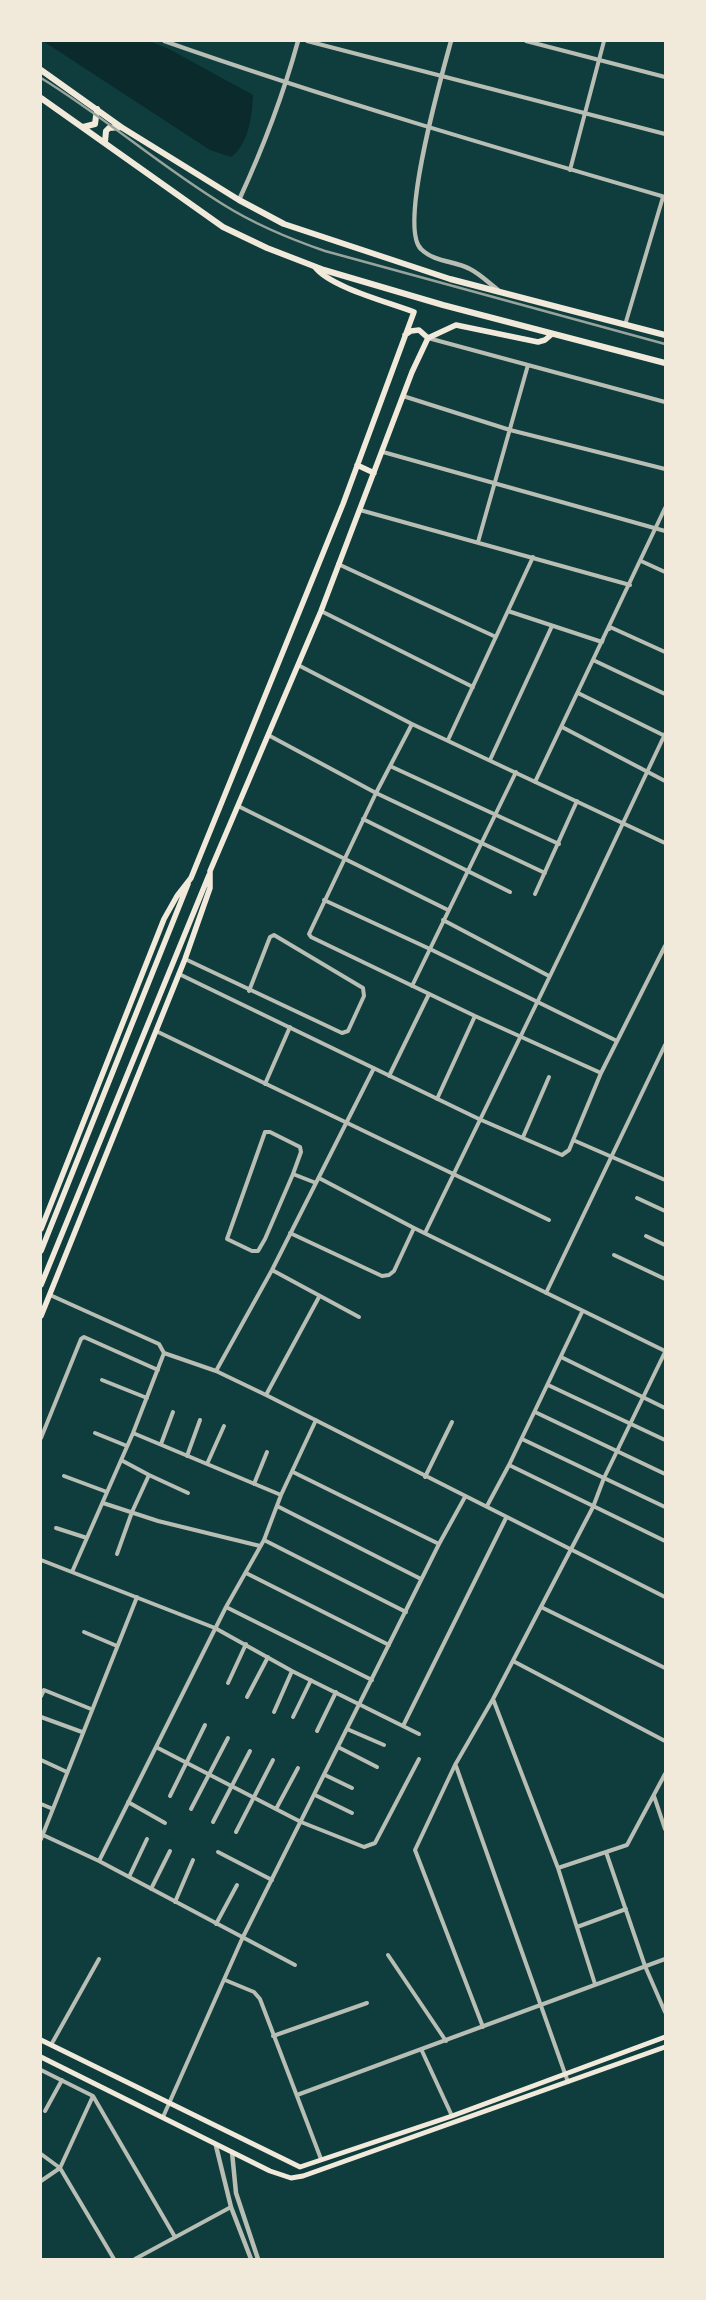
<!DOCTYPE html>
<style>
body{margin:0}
#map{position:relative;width:706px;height:2300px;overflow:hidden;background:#0f3d3e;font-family:"Public Sans",sans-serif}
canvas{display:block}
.frame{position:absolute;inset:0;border:42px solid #f1e9da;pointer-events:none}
</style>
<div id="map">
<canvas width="706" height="2300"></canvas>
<div class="frame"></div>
</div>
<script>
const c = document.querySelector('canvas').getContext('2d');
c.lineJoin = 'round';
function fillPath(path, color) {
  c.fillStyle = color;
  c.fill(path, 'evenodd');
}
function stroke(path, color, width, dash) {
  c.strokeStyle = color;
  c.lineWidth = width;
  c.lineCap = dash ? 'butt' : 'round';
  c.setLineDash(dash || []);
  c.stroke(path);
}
fillPath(new Path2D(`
 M43 41H149L169 49 253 95C252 116 249 143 231 157L210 150Z`), '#0a2a2b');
stroke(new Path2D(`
 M164 41C329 99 497 148 665 197
 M307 41 665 134
 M526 41 665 77
 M570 170 604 41
 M625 325 663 197
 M428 338 665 402
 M403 396 510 430 665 469
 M383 452 665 531
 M360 510 630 585
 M478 542 528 365
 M641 561 665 572
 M338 564 496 637
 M321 611 473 687
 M508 611 602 642 603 639
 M609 629 610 627 665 652
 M593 660 665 694
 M298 665 412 724 665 843
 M578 693 665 736
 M412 724 376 793 309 934 311 937 475 1016 601 1073
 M562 727 665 781
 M270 736 376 793 545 873
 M448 740 533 557
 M490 760 552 626
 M390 766 559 844
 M535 782 665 508
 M238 806 448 910
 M363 819 510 892
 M535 894 577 801
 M324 900 430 949 617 1041
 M443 920 549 976
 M185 959 342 1033 348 1031 364 996 363 988 274 935 270 937 249 991
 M179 974 479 1119 562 1155 569 1150 601 1073 665 946
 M412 986 516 772
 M156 1031 549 1220
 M389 1076 429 994
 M265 1084 290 1027
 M437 1099 475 1016
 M523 1137 549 1077
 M573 1140 665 1180
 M293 1174 301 1152 300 1147 270 1132H265L227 1239 252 1251H258L265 1239 293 1174 316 1183
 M319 1178 414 1228 665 1351
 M637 1198 665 1211
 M290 1233 382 1276 389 1275 394 1271 414 1228
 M425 1233 583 908 665 734
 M646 1236 665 1245
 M614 1255 665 1279
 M272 1270 359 1317
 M546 1293 665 1045
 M50 1295 159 1344 164 1353 216 1371 266 1395 665 1597
 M561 1357 665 1408
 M216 1371 272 1270 374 1068
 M102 1380 147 1398
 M548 1385 665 1440
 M266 1395 319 1297
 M535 1412 665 1474
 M95 1433 127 1446
 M133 1433 281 1495
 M41 1438 81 1339 84 1337 158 1370
 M522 1439 665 1507
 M161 1444 173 1412
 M187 1456 200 1420
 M207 1464 224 1426
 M509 1465 665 1541
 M293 1472 439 1544
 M149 1475 188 1493
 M64 1476 107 1492
 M425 1477 452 1422
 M254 1484 267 1452
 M103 1503 158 1521 260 1546
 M277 1506 421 1579
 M487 1506 509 1465 582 1312
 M56 1528 87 1538
 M264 1540 406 1612
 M117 1554 132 1512 149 1475 121 1460
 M41 1560 215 1628 292 1671 419 1734
 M72 1572 133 1433 164 1353
 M246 1573 389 1645
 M226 1607 372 1680
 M541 1607 665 1668
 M84 1632 117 1646
 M513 1661 665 1741
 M228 1683 246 1644
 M41 1696 44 1690 91 1709
 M247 1697 268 1657
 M493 1699 558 1868 595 1984
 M274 1712 292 1671
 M41 1717 82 1732
 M293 1717 311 1680
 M403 1726 506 1518
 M347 1729 384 1745
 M317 1731 336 1692
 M156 1747 301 1822 364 1847 375 1843 419 1759
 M338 1747 377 1767
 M41 1760 67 1772
 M456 1766 568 2082
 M325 1775 352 1788
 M315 1795 352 1813
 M170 1796 205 1725
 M654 1796 665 1829
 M128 1802 165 1823
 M41 1804 53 1809
 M191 1809 228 1738
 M276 1809 298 1768
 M213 1822 250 1751
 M236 1832 273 1760
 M43 1835 99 1861 295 1965
 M41 1839 137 1597
 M218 1852 272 1880
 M606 1852 645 1966 665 2012
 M99 1861 226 1607 264 1540 281 1495 316 1420
 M558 1868 627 1845 665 1774
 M129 1877 147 1839
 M151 1889 170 1851
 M175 1902 193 1860
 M216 1924 237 1885
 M577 1927 626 1909
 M388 1955 446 2041
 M225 1980 254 1992 260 1999 321 2159
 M483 2027 415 1850 455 1765 493 1699 593 1507 604 1478 665 1352
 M273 2036 367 2003
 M51 2045 99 1959
 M422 2051 452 2116
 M41 2070 93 2096 60 2168 41 2154
 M297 2095 665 1959
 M93 2096 175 2237
 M45 2111 62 2080
 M163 2117 242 1939 439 1544 465 1497
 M41 2181 60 2168 114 2259
 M135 2259 231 2207`), '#b8beb3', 4);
stroke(new Path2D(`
 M451 41C442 74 398 227 421 249 434 262 455 261 470 269 480 274 489 283 498 290
 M239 200C263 148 283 96 298 41
 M216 2146 231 2207 251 2259
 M232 2152 236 2193 258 2259`), '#b8beb3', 4.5);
stroke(new Path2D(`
 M41 2040 300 2167 452 2116 665 2037
 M41 2057 270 2171 291 2178 303 2176 665 2047`), '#f1e9da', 5);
stroke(new Path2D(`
 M405 335 411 331 419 330 428 338
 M357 465 374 473
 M41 1229 164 919 177 896 191 878 343 504 414 312C388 302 330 287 315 267
 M41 1251 188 884
 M41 1285 209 875
 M41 1316 185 959 210 888V871L321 611 412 372 428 338 456 325 538 342 545 340 552 334`), '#f1e9da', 5.5);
stroke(new Path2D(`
 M41 70 121 127 239 200 284 224 450 279 665 335
 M41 98 223 227 267 248 324 270 443 305 665 363
 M83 127 95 124 97 109
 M105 142 106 131 109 128 121 127`), '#f1e9da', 6);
stroke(new Path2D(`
 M41 78C105 117 161 167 224 205 256 225 290 239 325 251L665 344`), '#97a49c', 2.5);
</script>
